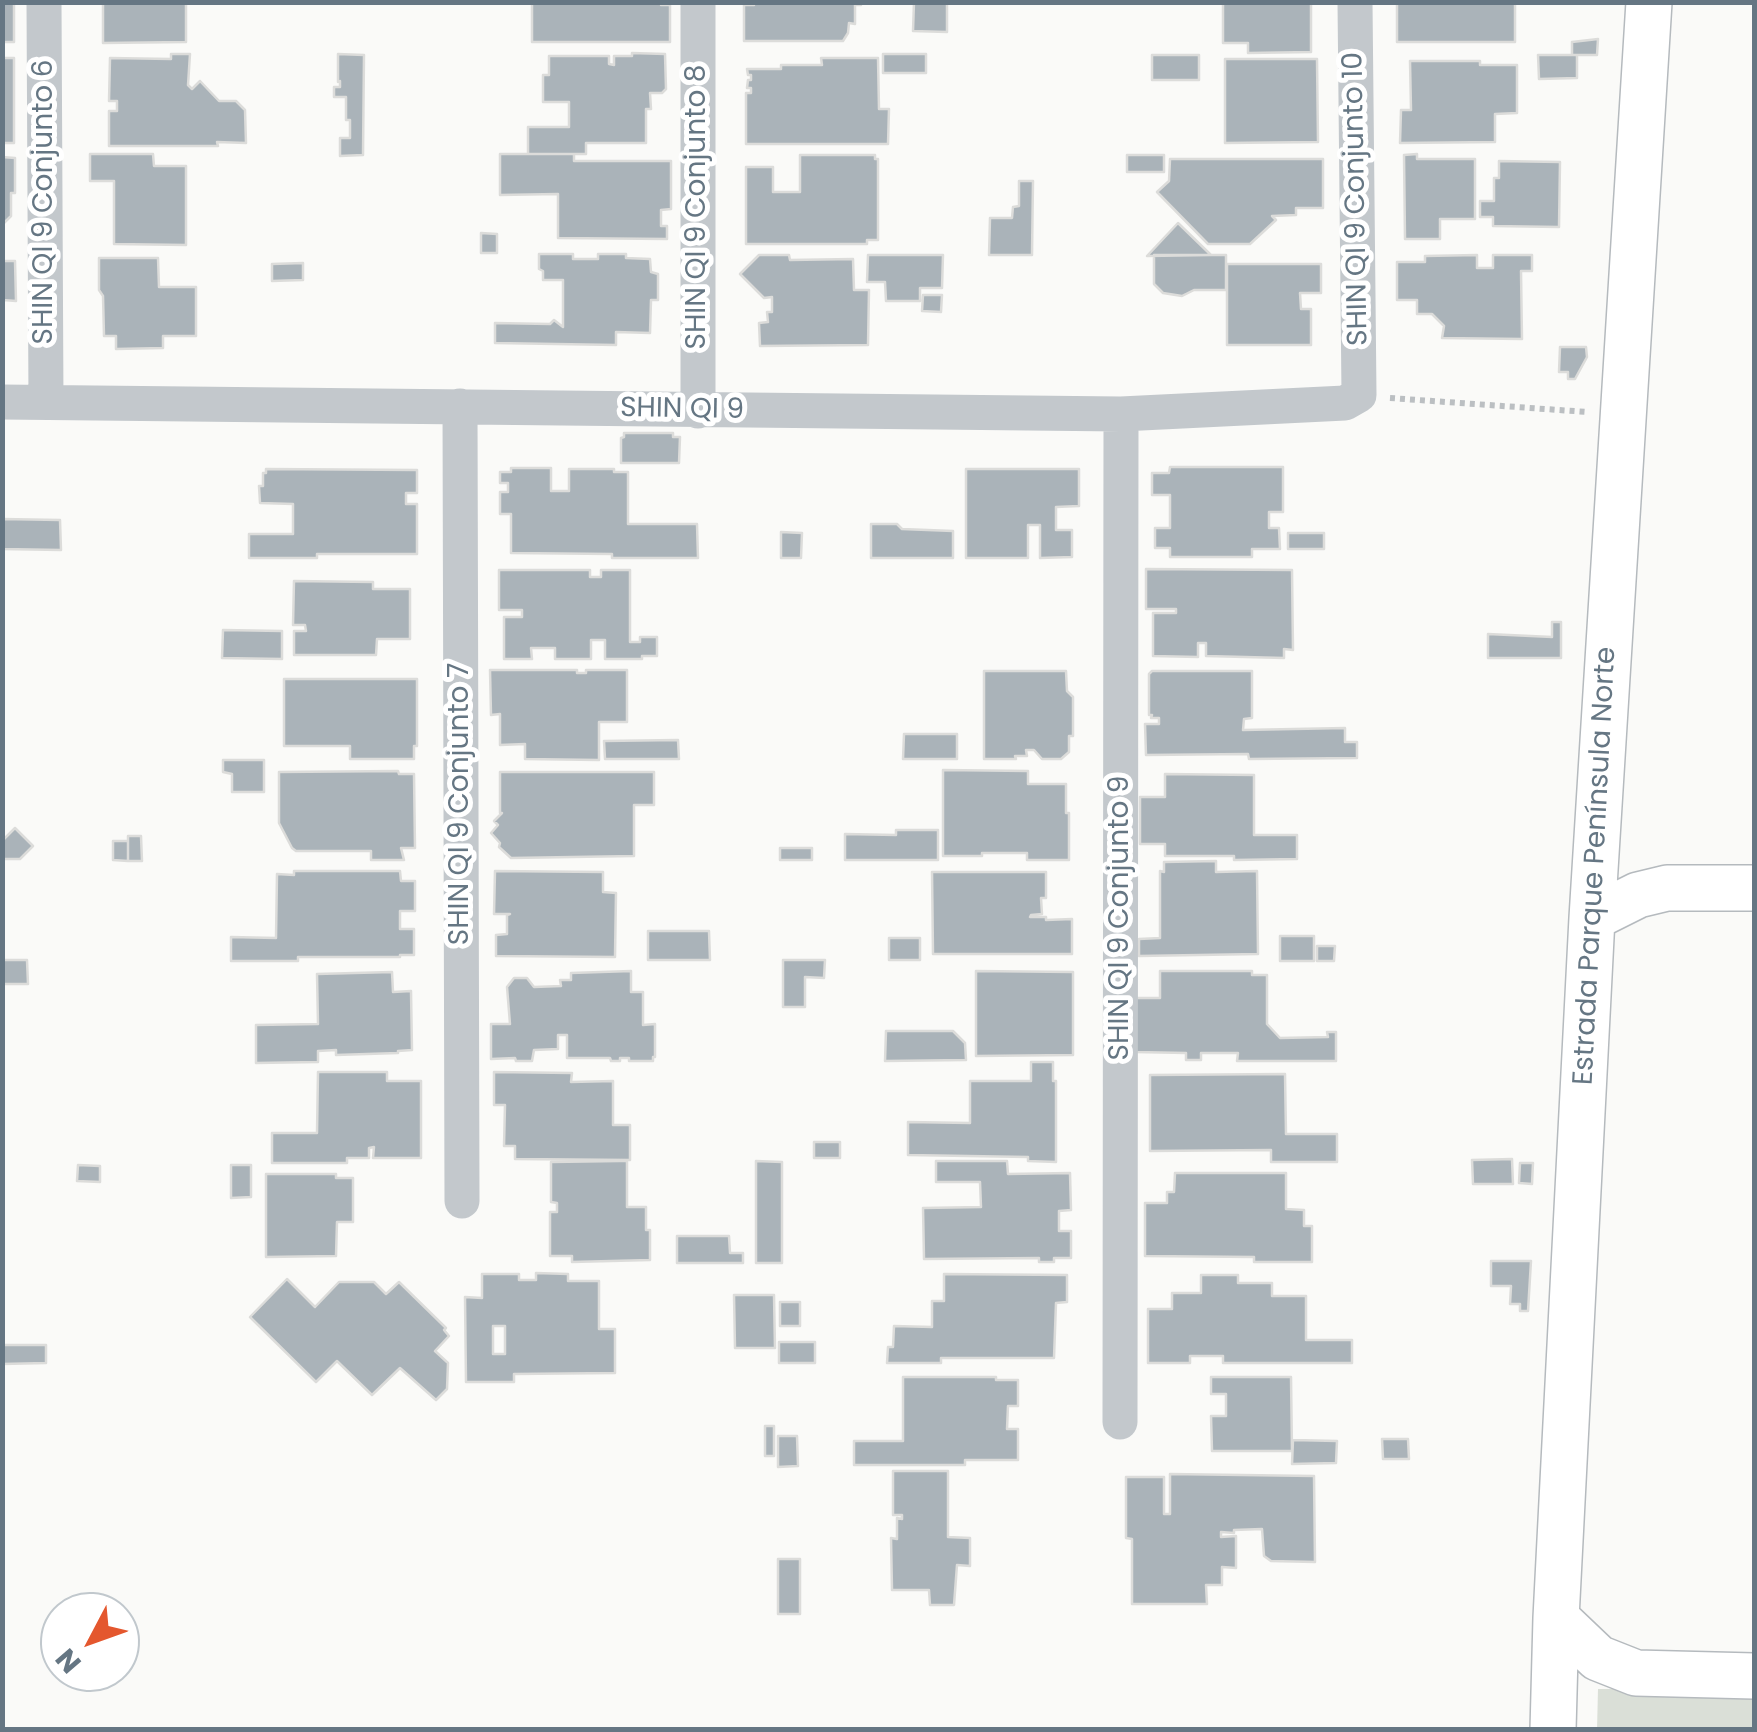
<!DOCTYPE html>
<meta charset="utf-8">
<style>
body{margin:0}
#map{position:relative;width:1757px;height:1732px;overflow:hidden;background:#fafaf8;font-family:Poppins,sans-serif}
canvas{display:block}
.frame{position:absolute;inset:0;border:5px solid #657683;pointer-events:none}
.north{position:absolute;left:40px;top:1592px;width:100px;height:100px;box-sizing:border-box;background:#fff;border:2px solid #c1c8cd;border-radius:50%;rotate:229deg;font-size:28px;font-weight:700;line-height:40px;text-align:center;color:#657683}
.north::after{content:'';display:block;margin:auto;width:35px;height:45px;background:#e4572e;clip-path:polygon(50% 0,100% 100%,50% 72%,0 100%)}
</style>
<div id="map">
<canvas width="1757" height="1732"></canvas>
<div class="frame"></div>
<div class="north">N</div>
</div>
<script>
const c = document.querySelector('canvas').getContext('2d');
c.lineJoin = 'round';
function fillPath(path, color) {
  c.fillStyle = color;
  c.fill(path, 'evenodd');
}
function stroke(path, color, width, dash) {
  c.strokeStyle = color;
  c.lineWidth = width;
  c.lineCap = dash ? 'butt' : 'round';
  c.setLineDash(dash || []);
  c.stroke(path);
}
function write(font, color, halo, rows, align = 'center') {
  c.font = font + ' Poppins,sans-serif';
  c.lineWidth = 10;
  c.setLineDash([]);
  c.textBaseline = 'middle';
  c.strokeStyle = halo;
  c.fillStyle = color;
  for (const [text, x, y, turn = 0] of rows) {
    c.save();
    c.translate(x, y);
    c.rotate((+turn || 0) * Math.PI / 180);
    c.textAlign = isNaN(turn) ? turn : align;
    if (halo) c.strokeText(text, 0, 0);
    c.fillText(text, 0, 0);
    c.restore();
  }
}
fillPath(new Path2D(`
 M1754 1688V1729L1597 1730 1598 1689Z`), '#dadfd7');
const building = new Path2D(`
 M2 2H14V42H3Z
 M103 2H186V42L103 43Z
 M532 2H661V5H670V42H532Z
 M754 2H861V5H855V24L849 23 848 33 843 41H744V5H754Z
 M914 2H947V32L913 31Z
 M1223 2H1318L1311 4V52L1248 53V43H1223Z
 M1397 2H1515V42H1397Z
 M1598 39 1597 55H1572V42Z
 M632 53 665 54 666 89 662 93H650L651 109H646V143H586V154H528V127H569V102H543V75H549V56H609V64L614 65V56H632Z
 M171 54H190L188 85 192 89 200 81 219 101H236L245 110 246 143 217 142 218 146H109V111H117V101H109L110 58 171 59Z
 M338 54 364 55 363 155 340 156V138H350V120H346V97H334V87H340V81L338 82Z
 M883 54H926V73H883Z
 M1152 55H1199V80H1152Z
 M1538 55H1577V78L1539 79Z
 M2 58H14V143H2Z
 M821 58H878L879 109H889L888 144H746V93H751V88H747L748 80H751V75H748L747 69H781V65H822Z
 M1225 59H1317L1318 142 1225 143Z
 M1410 61H1480V65H1517V113L1495 114V142L1400 143 1401 110H1411Z
 M90 154H153L154 166H186V245L114 244V181H90Z
 M500 154H574V161H671V209L661 210V226H667V239L558 238V194L500 195Z
 M1417 154V159H1475V219H1440V239H1405L1404 155Z
 M800 155H875V159H878V240H867V244H746V167H773V192H800Z
 M1127 155H1164V172H1127Z
 M2 157 15 158V193H11V216L4 223 2 233Z
 M1170 159H1323V208H1296V215L1272 216 1276 220 1250 244H1208L1157 192 1169 181Z
 M1499 161 1560 162 1559 227 1493 226V217H1480V201H1494V178H1499Z
 M1019 181H1033L1032 255H989L990 218H1012L1013 207 1019 206Z
 M1178 223 1211 255 1147 256Z
 M481 233 497 234V253H481Z
 M539 254H573V259H598V254H626V258L650 259 651 272 658 274V300H651L650 333 616 332V345L495 343V323L550 324 554 320 563 327V280H543V271L539 269Z
 M759 255H789L790 260 853 259 854 290H869L868 345 760 346 759 323 768 322 767 312H772V297L764 298 740 274Z
 M868 255H943L942 288H920V301H886L885 282H867Z
 M1154 255H1226V290H1194L1182 296 1163 293 1154 284Z
 M1477 255V268H1493V255H1532V271H1521L1522 339 1442 338 1444 326 1432 314H1417V300H1397V262H1425V256Z
 M99 258H158L159 287H196V336H163V348L116 349V336H104L103 296 99 290Z
 M2 261H15L16 301 3 300V346Z
 M303 263V280L272 281V264Z
 M1227 264H1321V293H1300L1301 309H1311V345H1227Z
 M923 295H942L941 312 922 311Z
 M1560 347H1586L1587 357 1575 379H1568V372H1559Z
 M624 433H673V437H680L679 463H621V438L624 437Z
 M1170 467H1283V512H1269V528H1279L1280 549H1252V557H1170V548H1155V528H1170V495H1152V473H1169Z
 M511 468H551V491H569V469H614V472H628V524H697L698 558H612V554L511 553V514H500V492H508V483H500V472H511Z
 M266 469 417 470V493H406V504H417V554H317V558H249V534H293V504L260 503 259 486H263V473H266Z
 M966 469H1079V506L1056 507V530H1072V557L1040 558V525H1028V558H966Z
 M2 519 60 520 61 550 2 549Z
 M871 524H897L902 529 953 531V558H871Z
 M781 532 802 533 801 558H781Z
 M1288 533H1324V549H1288Z
 M1146 569 1292 570 1293 650 1284 649V658L1206 656V643H1198V657L1153 656V613H1176V609H1146Z
 M499 570H590V577H601V570H630V642H640V637H657V656H642V659H605V640H591V659H555V648H531L532 659H504V617H522V610H499Z
 M294 581 373 582V589H410V639H377L376 655H294V631H306L305 625H293Z
 M1552 622H1561V658H1488V634L1552 637Z
 M223 630 282 631V659L222 658Z
 M490 670H577V673H586V670H627V722H599V760L525 759V744L500 745V714L491 715Z
 M984 671H1066L1067 691 1073 697V736H1069V752L1061 759H1042L1034 750H1026L1027 756H1015L1016 759H984Z
 M1152 671H1252V718L1244 719 1243 730 1345 728V742H1357V758L1249 759 1248 754 1146 755 1145 724H1159V718H1151L1152 715H1149V674Z
 M284 679H417V746H414V759H350V746H284Z
 M904 734H957V759H903Z
 M678 740 679 759H605L604 741Z
 M223 760H264V792H232V774L223 772Z
 M943 770 1028 771V784H1066V813H1069V860H1027V853H982V856H943Z
 M398 771 399 774H414L415 848H401L404 860H371V851H296L292 848 279 823V772Z
 M500 772H654V805H634V856L511 858 499 847 500 843 491 833 498 825 494 821 502 813H500Z
 M1165 774 1254 775V835H1297V859L1234 860V856H1165V844H1140V797H1165Z
 M15 828 33 846 20 859H2V841Z
 M896 830H938V860H845V834L896 835Z
 M128 836H141L142 861H128Z
 M113 841H128V861L113 860Z
 M780 848H812V860H780Z
 M1216 861V872L1257 871 1258 954 1139 956V939L1160 938V871L1164 872V862Z
 M294 871H400L401 881H415V911H400V929H414V955H400V957H298V961H231V937L276 938 277 874 294 875Z
 M495 871 603 872V892L616 893 615 957 496 956V935L507 934V915L510 914H494Z
 M932 872H1046V898H1041L1042 914 1031 915 1030 917H1046V920L1072 919V954H933Z
 M648 931H709L710 960H648Z
 M1280 936H1314V961H1280Z
 M889 938H920V960H889Z
 M1317 946H1335L1334 961H1317Z
 M2 960H27L28 984H2Z
 M783 960H825L824 978 805 977V1007H783Z
 M631 971V992H643V1025L655 1024V1057H653V1061H629V1058H620V1061H611L610 1058H567V1035H558V1049L534 1050 532 1061H516L515 1058 491 1059V1024H510L507 987 514 978H527L534 987 561 986 560 980H571V973Z
 M976 971 1073 972V1055L976 1056Z
 M1160 971H1252V975H1267V1024L1280 1038 1328 1037 1327 1032H1336V1061H1237L1238 1053H1201V1060H1186V1053L1135 1052 1134 998H1160Z
 M392 972 393 992 411 991 412 1050 398 1051V1053L336 1055V1050L318 1051V1062L256 1063V1025L318 1024 317 974Z
 M886 1031H953L965 1043 966 1060 885 1061Z
 M1031 1062H1053V1081H1056V1162L1028 1161V1157L908 1155V1122L970 1123V1081H1031Z
 M318 1072H387V1081H421V1158H373L374 1147 369 1148V1158H347V1163H272V1133H317Z
 M494 1072 572 1073 571 1082 613 1081V1125H630V1160L515 1159V1146H504L505 1105H494Z
 M1285 1074 1286 1134H1337V1162H1271V1150L1150 1151V1075Z
 M814 1142H840V1158H814Z
 M1512 1159 1513 1184H1473L1472 1160Z
 M619 1161H627V1207H646V1230H650V1260L572 1262V1256H550V1212H557V1203L551 1202V1162Z
 M756 1161 782 1162V1263H756Z
 M936 1161H1007L1008 1174 1070 1173 1071 1210 1059 1211V1231H1071V1258H1054V1262H1039V1258L924 1259 923 1208 981 1207 980 1182H936Z
 M1520 1163H1533L1532 1184 1519 1183Z
 M78 1165 100 1166V1182L77 1181Z
 M231 1165H251V1197L231 1198Z
 M1175 1173H1286V1209L1304 1210V1226H1312V1262H1254V1257L1145 1256V1203H1167V1192H1174Z
 M266 1174H336V1178H353V1222H337L336 1256 266 1257Z
 M677 1236H729L730 1253H743V1263H677Z
 M1491 1261H1531L1528 1311H1520V1304H1510L1511 1286H1491Z
 M536 1273 568 1274V1281H599V1329H615V1373L514 1374V1382H466L465 1297 482 1298V1274H519V1280H536ZM493 1326H505V1354H493Z
 M944 1274 1067 1275V1302L1056 1303 1054 1358H941V1363H887L888 1347H893L894 1326 932 1327V1301H944Z
 M1201 1275H1238V1283H1272V1296H1306V1340H1352V1363H1223V1356H1190V1363H1148V1309H1172V1293H1201Z
 M287 1279 315 1307 339 1282H374L386 1294 399 1282 446 1328 444 1330 449 1336 435 1351 448 1363 447 1389 436 1400 400 1368 372 1395 337 1361 316 1382 250 1317Z
 M734 1295H774L775 1348H735Z
 M780 1302H800V1326H780Z
 M779 1342H815V1363H779Z
 M2 1345H46V1363L2 1364Z
 M903 1377H996V1380H1018V1406H1008L1007 1429H1018V1460H965V1465H854V1441H903Z
 M1211 1377H1291L1292 1451H1212L1211 1416H1226V1394H1211Z
 M765 1426H774V1456H765Z
 M778 1436H797L798 1466 778 1467Z
 M1382 1439H1408L1409 1459H1383Z
 M1293 1440 1337 1441 1336 1463 1292 1464Z
 M893 1471H948V1537L970 1538V1566L957 1565 954 1605H930L929 1590H892L891 1538 897 1539V1518L902 1519V1515H893Z
 M1170 1474 1314 1476 1315 1562 1271 1561 1264 1556 1262 1529 1234 1530V1533L1221 1532V1537L1236 1536V1568L1222 1567V1585H1206L1207 1604H1132V1539L1126 1538V1477H1164V1514H1170Z
 M778 1559H800V1614H778Z`);
fillPath(building, '#aab3b9');
stroke(building, '#dcdcda', 2.5);
const major = new Path2D(`
 M1592 918 1638 895 1667 888H1754
 M1556 1618 1598 1658 1636 1673 1754 1676
 M1553 1730 1556 1618 1592 918 1649 2`);
stroke(major, '#b5babe', 48);
stroke(new Path2D(`
 M1390 398 1587 412`), '#bbbfc2', 6, [5, 5]);
stroke(new Path2D(`
 M44 2 46 402
 M2 402 1121 414 1345 403 1359 395 1355 2
 M460 406 462 1201
 M698 411V2
 M1120 1422 1121 414`), '#c3c8cc', 35);
stroke(major, '#fff', 45);
write('28px', '#657683', '#fff', [
 ["SHIN QI 9 Conjunto 10",1357,199,-91],
 ["SHIN QI 9 Conjunto 6",45,202,-90],
 ["SHIN QI 9 Conjunto 8",698,207,-90],
 ["SHIN QI 9",682,410,1],
 ["SHIN QI 9 Conjunto 7",461,804,-90],
 ["Estrada Parque Península Norte",1596,866,-87],
 ["SHIN QI 9 Conjunto 9",1121,918,-90]
]);
</script>
